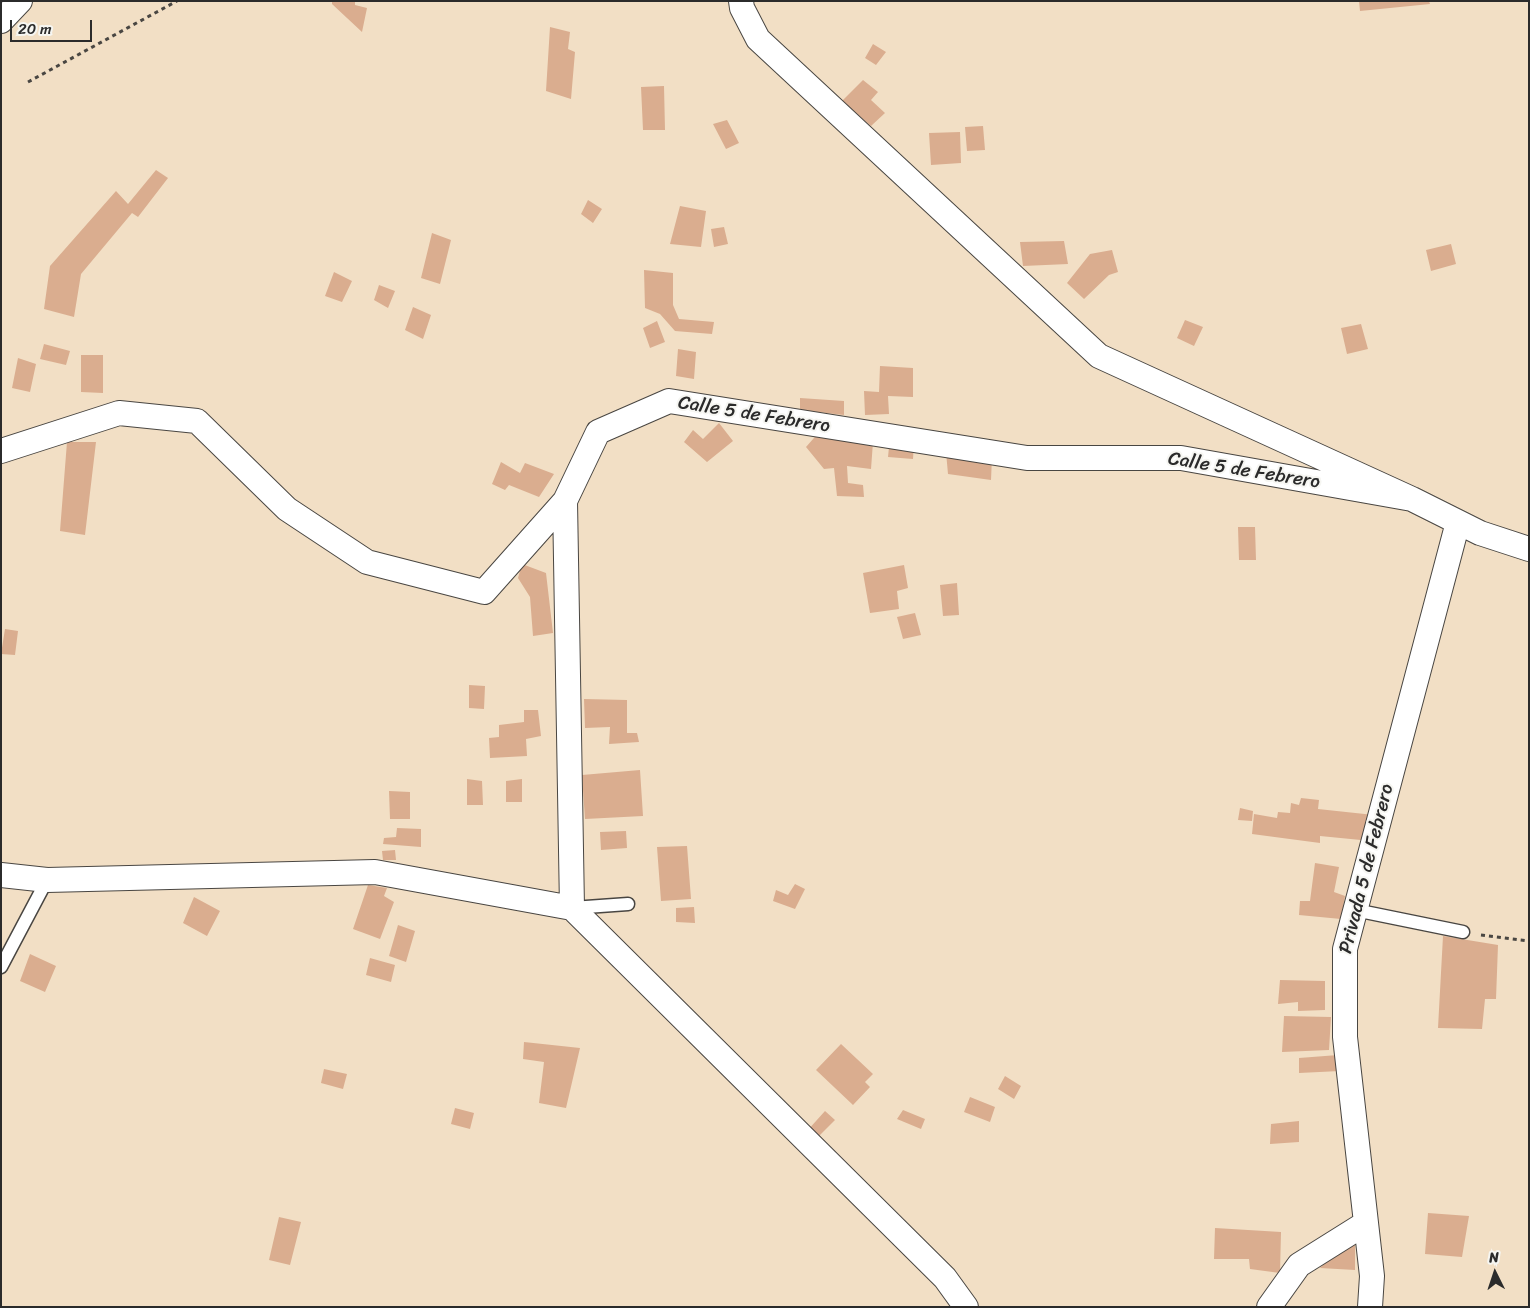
<!DOCTYPE html>
<style>
body{margin:0}
#map{position:relative;width:1530px;height:1308px;overflow:hidden;background:#f2dfc5;font-family:Sriracha,sans-serif}
canvas{display:block}
.frame{position:absolute;inset:0;border:2px solid #2b2b2b;pointer-events:none}
.north{position:absolute;left:1470px;top:1248px;width:50px;height:50px;-webkit-text-stroke:4px #f6f6f2;paint-order:stroke;rotate:356deg;font-size:14px;font-weight:700;line-height:20px;text-align:center;color:#2b2b2b}
.north::after{content:'';display:block;margin:auto;width:18px;height:22px;background:#2b2b2b;clip-path:polygon(50% 0,100% 100%,50% 72%,0 100%)}
.scale{position:absolute;left:10px;top:20px;width:82px;height:22px;box-sizing:border-box;border:2px solid #2b2b2b;border-top:0;padding-left:6px;font-size:15px;line-height:18px;white-space:nowrap;color:#2b2b2b;-webkit-text-stroke:4px #f6f6f2;paint-order:stroke}
</style>
<div id="map">
<canvas width="1530" height="1308"></canvas>
<div class="frame"></div>
<div class="north">N</div>
<div class="scale">20 m</div>
</div>
<script>
const c = document.querySelector('canvas').getContext('2d');
c.lineJoin = 'round';
function fillPath(path, color) {
  c.fillStyle = color;
  c.fill(path, 'evenodd');
}
function stroke(path, color, width, dash) {
  c.strokeStyle = color;
  c.lineWidth = width;
  c.lineCap = dash ? 'butt' : 'round';
  c.setLineDash(dash || []);
  c.stroke(path);
}
function write(font, color, halo, rows, align = 'center') {
  c.font = font + ' Sriracha,sans-serif';
  c.lineWidth = 4;
  c.setLineDash([]);
  c.textBaseline = 'middle';
  c.strokeStyle = halo;
  c.fillStyle = color;
  for (const [text, x, y, turn = 0] of rows) {
    c.save();
    c.translate(x, y);
    c.rotate((+turn || 0) * Math.PI / 180);
    c.textAlign = isNaN(turn) ? turn : align;
    if (halo) c.strokeText(text, 0, 0);
    c.fillText(text, 0, 0);
    c.restore();
  }
}
fillPath(new Path2D(`
 M332 1H355V5L367 8 362 32 332 4Z
 M1359 1H1429L1430 4 1360 11Z
 M550 27 570 32 568 49 575 52 571 99 546 91Z
 M873 44 886 52 876 65 865 58Z
 M863 80 878 92 871 100 885 113 871 126 842 101Z
 M664 86 665 130H643L641 87Z
 M727 120 739 143 726 149 713 124Z
 M983 126 985 150 967 151 965 127Z
 M960 132 961 163 931 165 929 133Z
 M156 170 168 178 138 217 132 213 81 274 74 317 44 309 50 266 116 191 128 204Z
 M588 200 602 209 593 223 581 214Z
 M680 206 706 211 701 247 670 244Z
 M724 227 728 244 714 247 711 229Z
 M432 233 451 240 440 284 421 278Z
 M1064 241 1068 264 1023 266 1020 242Z
 M1451 244 1456 264 1431 271 1426 250Z
 M1112 250 1118 272 1109 275 1084 299 1067 283 1090 254Z
 M644 270 673 273V305L679 319 714 322 712 334 675 331 660 314 645 308Z
 M334 272 352 281 342 302 325 296Z
 M379 285 395 291 388 308 374 300Z
 M413 307 431 315 423 339 405 330Z
 M1185 320 1203 327 1194 346 1177 338Z
 M657 321 665 342 650 348 643 328Z
 M1361 324 1368 349 1347 354 1341 328Z
 M44 344 70 351 66 365 40 359Z
 M678 349 696 352 694 379 676 376Z
 M81 355H103V393L81 392Z
 M18 358 36 364 30 392 12 388Z
 M880 366 913 368V397L888 396 889 414 865 415 864 391 879 392Z
 M800 398 844 401V415L800 410Z
 M719 423 733 441 707 462 684 442 693 430 703 439Z
 M821 430 873 442 871 469 847 466 848 483 863 485 864 497 837 496 834 468 824 469 806 447Z
 M67 442H96L85 535 60 531Z
 M914 442 913 459 888 457 889 447Z
 M946 452 992 457 991 480 948 474Z
 M501 462 520 473 525 463 554 474 539 497 509 485 505 490 492 484Z
 M1238 527H1255L1256 560H1239Z
 M522 564 546 573 553 633 533 636 530 597 518 578Z
 M904 565 908 588 897 591 899 609 870 613 863 573Z
 M957 583 959 615 943 616 940 585Z
 M915 613 921 635 903 639 897 617Z
 M5 629 18 631 15 655 1 654Z
 M469 685 485 686 484 709 469 708Z
 M584 699 627 700V733H637L639 742 609 744 610 727 585 728Z
 M524 710H538L541 736 526 739 527 756 490 758 489 738 499 737V725L524 722Z
 M640 770 643 816 585 819 582 775Z
 M467 779 482 781 483 805H467Z
 M522 779V802H506V781Z
 M389 791 410 792V819H390Z
 M1301 798 1319 800 1318 809 1374 815 1371 841 1320 836V843L1252 834 1254 814 1277 818 1278 812 1290 813 1291 803 1299 805Z
 M1240 808 1253 811 1252 821 1238 820Z
 M397 828 421 829V847L383 844 384 838 396 837Z
 M626 831 627 848 601 850 600 832Z
 M687 846 691 899 661 901 657 847Z
 M395 850 396 860H383L382 851Z
 M1315 863 1339 867 1334 892 1345 896 1341 919 1299 915 1300 901H1310Z
 M795 884 805 889 795 909 773 901 776 890 788 895Z
 M368 885 387 888 384 896 394 902 380 939 353 929Z
 M194 897 220 911 207 936 183 923Z
 M694 907 695 923 676 922V908Z
 M398 925 415 931 406 962 389 956Z
 M1443 936 1498 945 1496 999H1485L1482 1029 1438 1028Z
 M30 954 56 966 45 992 20 981Z
 M370 958 395 965 391 982 366 975Z
 M1280 980 1325 981V1010L1298 1011V1002L1278 1004Z
 M1284 1016 1331 1017 1329 1050 1282 1052Z
 M524 1042 580 1048 566 1108 539 1103 544 1062 523 1059Z
 M841 1044 873 1074 865 1082 870 1087 853 1105 816 1070Z
 M1338 1055 1340 1071 1299 1073V1058Z
 M324 1069 347 1074 343 1089 321 1083Z
 M1005 1076 1021 1086 1014 1099 998 1089Z
 M970 1097 995 1107 990 1122 964 1112Z
 M455 1108 474 1113 470 1129 451 1124Z
 M903 1110 925 1119 921 1129 897 1119Z
 M825 1111 835 1120 815 1140 807 1131Z
 M1299 1121V1142L1270 1144 1271 1124Z
 M1428 1213 1469 1216 1462 1257 1425 1254Z
 M279 1217 301 1222 290 1265 269 1260Z
 M1215 1228 1281 1232 1280 1273 1250 1269 1249 1259H1214Z
 M1344 1243 1355 1245V1270L1320 1268Z`), '#daad8f');
const lane = new Path2D(`
 M572 908 628 904
 M1355 910 1463 932
 M1 967 47 880`);
const street = new Path2D(`
 M741 1 742 8 758 39 1099 356 1412 499 1480 533 1529 549
 M1 21 20 1
 M1 451 119 413 197 421 287 509 367 562 484 592 565 501 598 432 669 401 1027 458H1181L1412 499
 M565 501 572 908 945 1278 966 1307
 M1 875 47 880 375 872 572 908
 M1269 1307 1299 1265 1366 1223
 M1370 1307 1372 1276 1345 1037V949L1458 522`);
stroke(lane, '#494642', 15);
stroke(street, '#494642', 26);
stroke(new Path2D(`
 M28 82 177 1
 M1481 935 1529 941`), '#494642', 3, [4, 4]);
stroke(lane, '#fff', 12);
stroke(street, '#fff', 24);
write('19px', '#2b2b2b', '#f6f6f2', [
 ["Calle 5 de Febrero",754,415,9],
 ["Calle 5 de Febrero",1244,471,9],
 ["Privada 5 de Febrero",1367,869,-76]
]);
</script>
